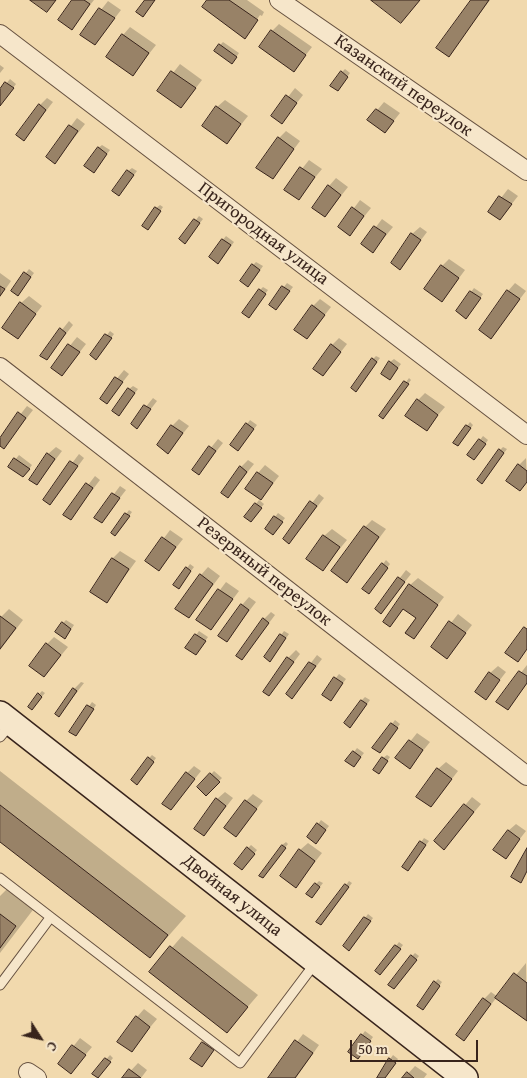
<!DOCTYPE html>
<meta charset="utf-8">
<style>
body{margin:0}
#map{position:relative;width:527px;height:1078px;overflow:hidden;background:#f1d9ad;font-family:"Gentium Book Plus",serif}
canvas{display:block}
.north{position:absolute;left:15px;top:1013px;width:50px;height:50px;-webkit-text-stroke:4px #f6e6ca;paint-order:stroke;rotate:125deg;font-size:14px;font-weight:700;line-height:20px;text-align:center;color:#38241c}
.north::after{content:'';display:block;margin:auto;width:18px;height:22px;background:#38241c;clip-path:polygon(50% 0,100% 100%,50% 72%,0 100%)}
.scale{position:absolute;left:350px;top:1040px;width:128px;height:22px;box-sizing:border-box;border:2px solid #38241c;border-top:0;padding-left:6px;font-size:15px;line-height:18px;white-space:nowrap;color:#38241c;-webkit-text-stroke:4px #f6e6ca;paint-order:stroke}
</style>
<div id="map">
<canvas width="527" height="1078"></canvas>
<div class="north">С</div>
<div class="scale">50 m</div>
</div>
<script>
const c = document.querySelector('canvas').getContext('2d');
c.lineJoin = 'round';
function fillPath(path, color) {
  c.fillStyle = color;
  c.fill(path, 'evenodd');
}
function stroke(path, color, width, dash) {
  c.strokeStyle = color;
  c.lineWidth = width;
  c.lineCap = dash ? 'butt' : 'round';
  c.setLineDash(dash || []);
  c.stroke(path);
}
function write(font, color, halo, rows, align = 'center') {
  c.font = font + ' "Gentium Book Plus",serif';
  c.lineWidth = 4;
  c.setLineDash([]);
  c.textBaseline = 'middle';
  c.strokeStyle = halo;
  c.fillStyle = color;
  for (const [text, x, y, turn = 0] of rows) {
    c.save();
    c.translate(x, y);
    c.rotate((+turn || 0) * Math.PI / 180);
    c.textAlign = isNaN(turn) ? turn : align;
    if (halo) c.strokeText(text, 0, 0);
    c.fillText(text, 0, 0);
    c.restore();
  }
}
fillPath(new Path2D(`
 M74 0H94L71 29Z
 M208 0H247L264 12 262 16 260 15 245 37Z
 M473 0H490L449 55Z
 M108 1 121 10 95 44 82 34Z
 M279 24 312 47 294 70 272 31Z
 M130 27 156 45 133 74 123 35Z
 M223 42 239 53 235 59 220 45Z
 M180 64 202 80 181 107 159 91Z
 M0 65 4 68 0 73Z
 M345 69 350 73 341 86 342 72Z
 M10 79 16 84 0 106V91Z
 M295 88 303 95 282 122 273 116Z
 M47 98 53 102 24 139 40 105Z
 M225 100 248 116 227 142 217 107Z
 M384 102 400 113 385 132 369 120Z
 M77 118 85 124 55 162 47 157Z
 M286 131 300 141 273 177 279 138Z
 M102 145 110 150 97 168 98 148Z
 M309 160 322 169 298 198 286 189Z
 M132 168 137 171 119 195 128 171Z
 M336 178 348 187 325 216 329 186Z
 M508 189 518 196 500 219 490 212Z
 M360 200 371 208 350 234 340 227Z
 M160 205 163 207 151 225 156 208Z
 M199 216 203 219 185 242 181 239Z
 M382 219 393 227 373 251 363 244Z
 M420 227 427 232 400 268 412 234Z
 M226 236 234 242 222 259 210 256Z
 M449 259 465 270 442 301V266Z
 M256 262 263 266 252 282 253 265Z
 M29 269 34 273 21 291 13 290Z
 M0 273 11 281 0 297Z
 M287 283 293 287 276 309 270 304Z
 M515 283 526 291 491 337 508 291Z
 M263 287 268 290 252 313 260 290Z
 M474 288 483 294 469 314 471 292Z
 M29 296 42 306 17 338 21 303Z
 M320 299 331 307 307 338 313 306Z
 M69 321 73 325 46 359 42 355Z
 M110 331 114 334 99 355H92Z
 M77 337 86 344 62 375 52 368Z
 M339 338 347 344 323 375 332 345Z
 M376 356 380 358 359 387 373 359Z
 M394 359 401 364 393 375 390 362Z
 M124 370 129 374 107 402 101 398Z
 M409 378 411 380 387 414 381 416Z
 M133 386 138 389 122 411 129 389Z
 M425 393 445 407 426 429 418 400Z
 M153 398 157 401 137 427 132 424Z
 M27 406 33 410 4 447 0 445V440Z
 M179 419 189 426 168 452 172 426Z
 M250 420 257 425 241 446 247 424Z
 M470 422 473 425 462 441 467 426Z
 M483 436 488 440 478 455 480 440Z
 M218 439 223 443 198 474 193 470Z
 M56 447 62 451 37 484 48 454Z
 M503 447 507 449 485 479 500 450Z
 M79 454 84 458 50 504 44 500Z
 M19 455 32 465 27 472 10 466Z
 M526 458 527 482 520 489 519 465Z
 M248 460 254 464 228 496 241 467Z
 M265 465 279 476 261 499 258 473Z
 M95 476 100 480 70 519 65 515Z
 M120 486 126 490 102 521 96 518Z
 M319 494 324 498 289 543 284 539Z
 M259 500 264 504 254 517 256 504Z
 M129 510 132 512 115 535 112 533Z
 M278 513 285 518 273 534 266 529Z
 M372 520 386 529 347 581 365 527Z
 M332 529 347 540 322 570 324 536Z
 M170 530 183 539 159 569 147 561Z
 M120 551 136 561 107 601 91 592 113 558Z
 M386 560 390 564 372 589 383 564Z
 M190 564 194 567 182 583 187 568Z
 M208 567 220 576 189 617 201 575Z
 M406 570 411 574 381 612 376 609Z
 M418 578 444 597 413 637 417 618 404 608 390 625 410 585Z
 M226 582 239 591 211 628 198 619Z
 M249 597 256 602 227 640 242 605Z
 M9 609 23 620 0 650V618Z
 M271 612 275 615 242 659 264 619Z
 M458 614 472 625 447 657 433 646Z
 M66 620 74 625 68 634 63 623Z
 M199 631 208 637 196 654 187 648Z
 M284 631 289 634 273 657H265Z
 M54 637 68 647 44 676 47 644Z
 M296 650 300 654 269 695 288 658Z
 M317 655 322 659 292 697 287 694Z
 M527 665V684L507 709 498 702Z
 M498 666 506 672 486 698 490 673Z
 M339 674 346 679 334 696 323 694Z
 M81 682 84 683 59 715 74 689Z
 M42 691 45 693 35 705 39 694Z
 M365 697 370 700 354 723 362 700Z
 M92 702 96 705 79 731 71 732Z
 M395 720 400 724 383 748 392 724Z
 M417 733 430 742 410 767 397 758Z
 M357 748 364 753 357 762 354 752Z
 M152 755 156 758 141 780 149 758Z
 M387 755 390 757 382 769 383 758Z
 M446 762 458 771 431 806 438 769Z
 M194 766 201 771 171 809 187 773Z
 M0 771 186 916 150 957 0 840Z
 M214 771 222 778 206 794 199 787Z
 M225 792 233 798 204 835 217 799Z
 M253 794 263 801 236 835 246 801Z
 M472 797 481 804 444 848 435 841Z
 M321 820 329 826 319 839 309 837Z
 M516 824 526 831 505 858 508 831Z
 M424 838 429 841 411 866H404Z
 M286 842 288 844 266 873 282 845Z
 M308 843 322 853 296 886 300 850Z
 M251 845 257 850 245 865 248 848Z
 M319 881 323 883 315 893 316 884Z
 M349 881 352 883 324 920 346 885Z
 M13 883 39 902 0 953V896Z
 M368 914 373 918 353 946H345Z
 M182 936 258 995 227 1031 151 972Z
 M399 942 403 945 384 970 377 971Z
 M415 953 419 956 398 984 412 956Z
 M526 963 527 1019 497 997 464 1039 484 999 491 992 498 997Z
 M438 979 442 982 426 1005 435 982Z
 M144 1009 157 1019 131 1050 137 1017Z
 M365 1031 373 1037 361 1054 350 1051Z
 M303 1034 319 1045 296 1078H270Z
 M80 1038 92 1047 71 1072 60 1063Z
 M206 1039 216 1047 205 1062 203 1043Z
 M110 1055 113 1058 101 1073H94Z
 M393 1055 398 1059 385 1078H379L377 1077Z
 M138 1063 147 1070 141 1078H124Z
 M415 1066 427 1074 424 1078H404Z`), '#0003');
const building = new Path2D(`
 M30 0H56L47 12Z
 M72 0H84L90 4 72 30 58 20Z
 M145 0H155L143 17 136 12Z
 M207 0H229L258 20 245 39 202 7Z
 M371 0H420L401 23Z
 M471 0H489L449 57 436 48Z
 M99 8 115 18 95 45 80 35Z
 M271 30 306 55 294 72 259 47Z
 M122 34 149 53 133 76 106 57Z
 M219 44 237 57 232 64 214 51Z
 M171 71 196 88 181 108 157 91Z
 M341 71 348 77 338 91 330 86Z
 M5 82 14 88 0 106V89Z
 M286 95 297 103 282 124 271 116Z
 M39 104 46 110 24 141 16 135Z
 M216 106 241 124 227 144 202 126Z
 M376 109 394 121 385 133 367 120Z
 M69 125 78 131 55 164 46 157Z
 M278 137 294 149 273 179 256 168Z
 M98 147 107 154 94 173 84 166Z
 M300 167 315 177 299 200 284 190Z
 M127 170 134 175 119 196 112 191Z
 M328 185 341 195 325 217 312 208Z
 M499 196 512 204 500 220 488 212Z
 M155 207 161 211 148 230 142 226Z
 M352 207 364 216 350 236 338 227Z
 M194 219 200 223 185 244 179 239Z
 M374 226 386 234 373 253 361 244Z
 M411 233 421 240 400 270 391 263Z
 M222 239 231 245 218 264 209 257Z
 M252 264 260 270 248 287 240 281Z
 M441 265 459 278 442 302 424 289Z
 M24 272 31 277 18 296 11 291Z
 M0 286 5 289 0 296Z
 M282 286 290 291 276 310 269 305Z
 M259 289 266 294 249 318 242 313Z
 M507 290 520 299 491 339 479 330Z
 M470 291 481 298 466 319 456 311Z
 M20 302 36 314 18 339 2 328Z
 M312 305 325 315 307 339 294 330Z
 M60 328 66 333 47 360 40 356Z
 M105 334 112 338 96 360 90 355Z
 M68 344 80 352 62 376 51 368Z
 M331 344 341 352 323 376 313 369Z
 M372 358 377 362 356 392 351 388Z
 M389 361 398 368 390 380 381 374Z
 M115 377 123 382 107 404 100 399Z
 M404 381 409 384 383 419 379 416Z
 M128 388 135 393 119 416 112 411Z
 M417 399 438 415 427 431 405 416Z
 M144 405 151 409 137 429 131 424Z
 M18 412 26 418 4 449 0 446V438Z
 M246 423 254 429 238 451 230 445Z
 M171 425 183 433 168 454 157 445Z
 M466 425 471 428 458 446 453 443Z
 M479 439 486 444 474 460 467 455Z
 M209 446 216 451 199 475 192 470Z
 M499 449 504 453 482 484 477 480Z
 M47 453 55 459 37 485 29 480Z
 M14 458 30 469 23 477 8 467Z
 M70 461 78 466 50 505 43 500Z
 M518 464 527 471V482L520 491 506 481Z
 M240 466 247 472 228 498 221 493Z
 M257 472 273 483 261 500 245 489Z
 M86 483 93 488 71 520 63 515Z
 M112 493 120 498 102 523 94 518Z
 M310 501 317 506 289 544 283 539Z
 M255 503 262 508 251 522 244 517Z
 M125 513 130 516 115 536 111 533Z
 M274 516 283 522 273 535 265 529Z
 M364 526 379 537 347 583 331 571Z
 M323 535 340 547 323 571 306 559Z
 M162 537 176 547 159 571 145 561Z
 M112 558 129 569 107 603 90 592Z
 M382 563 388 568 369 594 362 589Z
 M186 567 191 571 179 589 173 585Z
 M200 574 213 584 189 618 175 609Z
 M398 577 405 582 381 614 375 609Z
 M409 584 438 605 414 639 405 633 416 618 403 609 390 627 383 622Z
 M218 589 233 599 211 630 196 620Z
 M241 604 249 610 227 642 218 636Z
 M0 616 16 628 0 649Z
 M263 618 269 623 242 660 236 656Z
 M449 621 466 633 447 659 431 647Z
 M62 622 71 629 65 639 55 632Z
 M524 627 527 629V649L518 662 505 653Z
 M195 634 206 641 196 655 185 648Z
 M280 634 286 638 270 662 264 657Z
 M46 643 61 655 44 677 29 666Z
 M287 657 294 662 269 696 263 692Z
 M309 662 316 666 292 699 286 694Z
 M519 671 527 676V683L508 710 496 702Z
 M489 672 500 680 486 700 475 692Z
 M334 677 343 683 331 701 322 695Z
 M73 688 77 691 59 717 55 714Z
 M38 693 42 697 32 710 28 707Z
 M361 700 367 704 350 728 344 723Z
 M87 705 94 709 76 736 69 732Z
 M391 723 398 728 380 753 372 748Z
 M409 740 423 750 410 769 395 758Z
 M353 751 361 757 354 767 345 761Z
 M148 757 154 762 137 785 131 780Z
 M382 757 388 761 379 774 373 770Z
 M437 768 452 779 431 807 416 797Z
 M186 772 195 779 171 810 162 804Z
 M210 773 220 782 206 796 197 787Z
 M216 798 226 806 204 836 194 829Z
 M245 800 257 809 236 837 224 828Z
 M464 804 474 812 444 850 434 841Z
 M0 805 168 935 150 958 0 842Z
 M317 823 326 830 316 844 307 837Z
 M508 830 520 839 506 859 493 850Z
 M420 841 426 845 408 871 402 867Z
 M282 845 286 848 263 878 259 876Z
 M247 847 255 854 242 870 234 864Z
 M527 848V871L521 883 511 877Z
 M299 849 315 861 296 888 280 876Z
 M315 883 320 887 312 898 306 894Z
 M345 884 349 887 321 925 316 922Z
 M0 914 16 926 0 948Z
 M364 917 371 921 349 951 343 946Z
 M395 945 401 949 380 975 375 971Z
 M170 946 248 1007 227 1033 149 972Z
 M411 955 417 960 394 989 388 985Z
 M514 973 527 983V1021L495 998Z
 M434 981 440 986 423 1010 417 1006Z
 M483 998 491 1004 464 1041 456 1035Z
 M136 1016 150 1027 132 1052 117 1042Z
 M361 1034 371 1041 358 1059 348 1052Z
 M295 1040 313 1053 295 1078H268Z
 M202 1042 214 1050 202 1067 190 1059Z
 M72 1045 86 1055 71 1074 58 1064Z
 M105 1058 111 1062 98 1078 92 1074Z
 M389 1058 396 1063 385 1078H377Z
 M129 1069 141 1078H122Z
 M407 1072 414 1078H402Z`);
fillPath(building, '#988267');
stroke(building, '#38241c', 1);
const lane = new Path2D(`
 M0 737 11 724
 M0 878 240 1063 316 962
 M0 985 50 918`);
const street = new Path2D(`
 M279 0 527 171
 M0 34 527 435
 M0 367 527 776
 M28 1072 37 1078`);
const secondary = new Path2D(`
 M0 714 465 1078`);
stroke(lane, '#665140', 11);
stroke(street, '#665140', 20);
stroke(secondary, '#38241c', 28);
stroke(lane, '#f6e6ca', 9);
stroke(street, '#f6e6ca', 18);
stroke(secondary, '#f6e6ca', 25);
write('18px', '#38241c', '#f6e6ca', [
 ["Казанский переулок",403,86,35],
 ["Пригородная улица",263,234,37],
 ["Резервный переулок",264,572,38],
 ["Двойная улица",232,896,38]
]);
</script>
